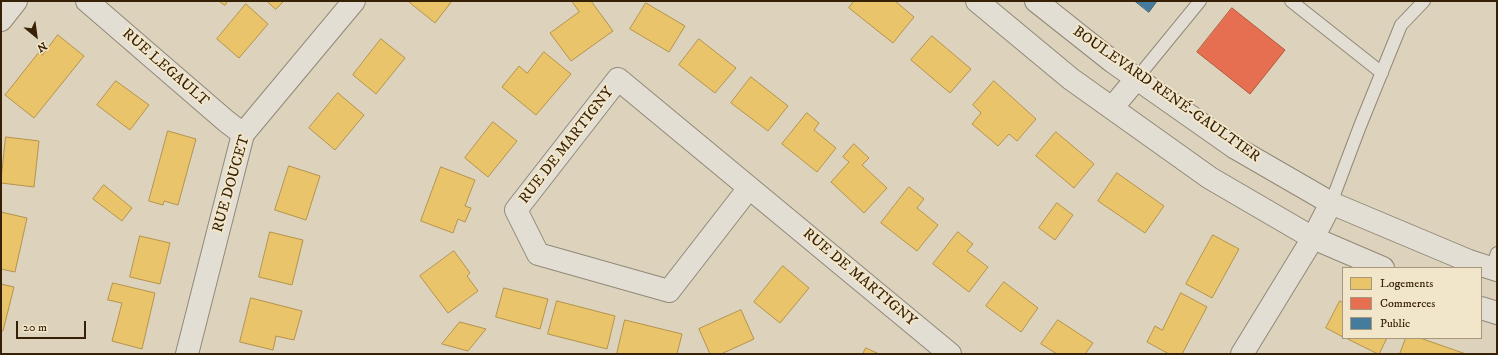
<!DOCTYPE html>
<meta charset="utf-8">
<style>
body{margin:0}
#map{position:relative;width:1498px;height:355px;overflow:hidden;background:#ddd2bc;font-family:"IM FELL DW Pica",serif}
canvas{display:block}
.frame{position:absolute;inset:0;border:2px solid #372106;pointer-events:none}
.legend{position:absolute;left:1342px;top:267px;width:140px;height:72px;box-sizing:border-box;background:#f1e6ca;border:1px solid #a7977c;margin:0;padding:5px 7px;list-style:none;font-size:12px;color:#372106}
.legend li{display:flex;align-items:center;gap:8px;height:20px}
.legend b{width:20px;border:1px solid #a7977c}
.north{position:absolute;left:16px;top:16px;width:40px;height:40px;-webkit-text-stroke:3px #f1e6ca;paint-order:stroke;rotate:151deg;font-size:11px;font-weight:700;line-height:16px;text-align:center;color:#372106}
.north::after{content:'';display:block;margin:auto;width:14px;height:18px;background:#372106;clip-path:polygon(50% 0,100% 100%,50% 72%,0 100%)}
.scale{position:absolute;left:16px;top:321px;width:70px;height:18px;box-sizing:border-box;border:2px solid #372106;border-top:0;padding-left:5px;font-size:12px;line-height:14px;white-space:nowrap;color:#372106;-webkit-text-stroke:3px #f1e6ca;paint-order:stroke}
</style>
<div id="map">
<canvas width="1498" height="355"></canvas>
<div class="frame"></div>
<ul class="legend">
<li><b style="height:11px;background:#e9c46a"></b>Logements</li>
<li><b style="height:11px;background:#e76f51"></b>Commerces</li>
<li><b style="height:11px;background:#457b9d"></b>Public</li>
</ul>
<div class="north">N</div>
<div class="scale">20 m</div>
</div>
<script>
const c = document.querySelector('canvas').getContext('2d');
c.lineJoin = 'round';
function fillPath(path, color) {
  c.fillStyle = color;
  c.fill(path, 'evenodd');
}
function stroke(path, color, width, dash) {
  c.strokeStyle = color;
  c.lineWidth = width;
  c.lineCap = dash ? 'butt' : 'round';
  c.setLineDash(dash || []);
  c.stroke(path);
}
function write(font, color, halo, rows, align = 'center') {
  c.font = font + ' "IM FELL DW Pica",serif';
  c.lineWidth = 4;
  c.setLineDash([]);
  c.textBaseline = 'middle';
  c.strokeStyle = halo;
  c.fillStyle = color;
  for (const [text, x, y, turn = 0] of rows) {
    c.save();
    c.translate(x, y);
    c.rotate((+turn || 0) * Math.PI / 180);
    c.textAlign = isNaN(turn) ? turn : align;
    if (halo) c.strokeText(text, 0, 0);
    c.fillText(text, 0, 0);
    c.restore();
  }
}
const homes = new Path2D(`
 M219 1H228L225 5Z
 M267 1H284L276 9Z
 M409 1H452L435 23 409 2Z
 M572 1H591L613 31 571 61 550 33 579 12Z
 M854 1H895L914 17 893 43 849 8Z
 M646 3 685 26 669 52 630 29Z
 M246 4 268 24 239 58 217 39Z
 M58 35 84 56 34 118 5 95 39 52 42 55Z
 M932 36 971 69 950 93 911 60Z
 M381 39 405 58 376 94 353 75Z
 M699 39 736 68 715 93 679 65Z
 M544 52 571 74 536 115 502 87 519 66 527 73Z
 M751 77 788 106 768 131 731 103Z
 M116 81 149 105 130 130 97 105Z
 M994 81 1036 119 1017 141 1009 134 998 146 972 124 981 113 973 105Z
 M338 93 364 115 335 150 309 128Z
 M807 113 819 123 814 130 836 148 817 172 782 144Z
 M493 122 517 141 488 177 465 158Z
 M168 131 196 139 178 205 164 201 163 205 149 201Z
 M1056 132 1094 164 1074 188 1036 156Z
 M6 137 39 141 34 187 1 183Z
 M854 144 869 158 862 165 887 188 864 213 831 182 849 162 843 157Z
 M289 166 320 176 306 220 275 210Z
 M441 167 475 180 465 206 471 208 465 222 458 219 453 233 421 221Z
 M1117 173 1164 206 1145 233 1098 201Z
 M104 185 132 208 122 221 93 199Z
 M909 187 924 199 917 208 938 225 917 251 881 223Z
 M1057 203 1073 215 1055 240 1039 228Z
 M1 212 27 218 15 272 1 269Z
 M270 232 303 240 292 285 259 277Z
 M958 232 973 244 967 251 988 267 969 292 933 264Z
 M1213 235 1239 249 1212 298 1186 284Z
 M140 236 170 243 160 284 130 277Z
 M454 251 470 273 467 276 478 291 448 313 420 276Z
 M783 266 809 288 780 323 754 302Z
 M1004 282 1038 308 1021 332 986 306Z
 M113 283 155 293 142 349 112 341 122 303 108 300Z
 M1 284 14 287 3 331H1Z
 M504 288 548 299 540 329 496 317Z
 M1181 293 1207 307 1182 354H1169L1147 342 1155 326 1162 330Z
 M251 298 302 311 294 340 276 336 273 350 240 342Z
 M557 301 615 316 607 349 548 334Z
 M1340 301 1343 303V337L1326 328Z
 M741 310 754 339 721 354H710L699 329Z
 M625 320 682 334 677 354H617Z
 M1058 320 1093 343 1085 354H1057L1041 344Z
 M460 322 486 329 468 351 442 344Z
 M1346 338H1387L1379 354Z
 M1406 338H1420L1466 354H1400Z
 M866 348 879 354H863Z`);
fillPath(homes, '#e9c46a');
stroke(homes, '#b4934c', 1);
const shops = new Path2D(`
 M1232 8 1285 50 1250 94 1197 52Z`);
fillPath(shops, '#e76f51');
stroke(shops, '#b2583a', 1);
const public = new Path2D(`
 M1135 1H1157L1149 12Z`);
fillPath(public, '#457b9d');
stroke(public, '#416070', 1);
const service = new Path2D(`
 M1291 1 1382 73
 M1137 78 1200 1
 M1331 203 1360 126 1401 25 1424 1
 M1492 268 1497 253`);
const minor = new Path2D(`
 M87 1 226 121 243 134
 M1 20 16 1
 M749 188 669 291 538 254 516 210 618 79 950 354
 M187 354 243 134 354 1
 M1242 354 1313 238 1331 203`);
const tertiary = new Path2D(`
 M977 1 1071 79 1210 178 1313 238 1383 268
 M1036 1 1113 62 1234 147 1331 203 1469 261 1497 270
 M1112 108 1137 78
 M1481 308 1497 313`);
stroke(service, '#918878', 14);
stroke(minor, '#918878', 24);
stroke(tertiary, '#918878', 24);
stroke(service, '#e3ded3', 12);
stroke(minor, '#e3ded3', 22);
stroke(tertiary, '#e3ded3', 22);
write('15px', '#372106', '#f1e6ca', [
 ["RUE LEGAULT",165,68,41],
 ["BOULEVARD RENÉ-GAULTIER",1166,95,35],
 ["RUE DE MARTIGNY",567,146,-52],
 ["RUE DOUCET",232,184,-74],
 ["RUE DE MARTIGNY",859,278,40]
]);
</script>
